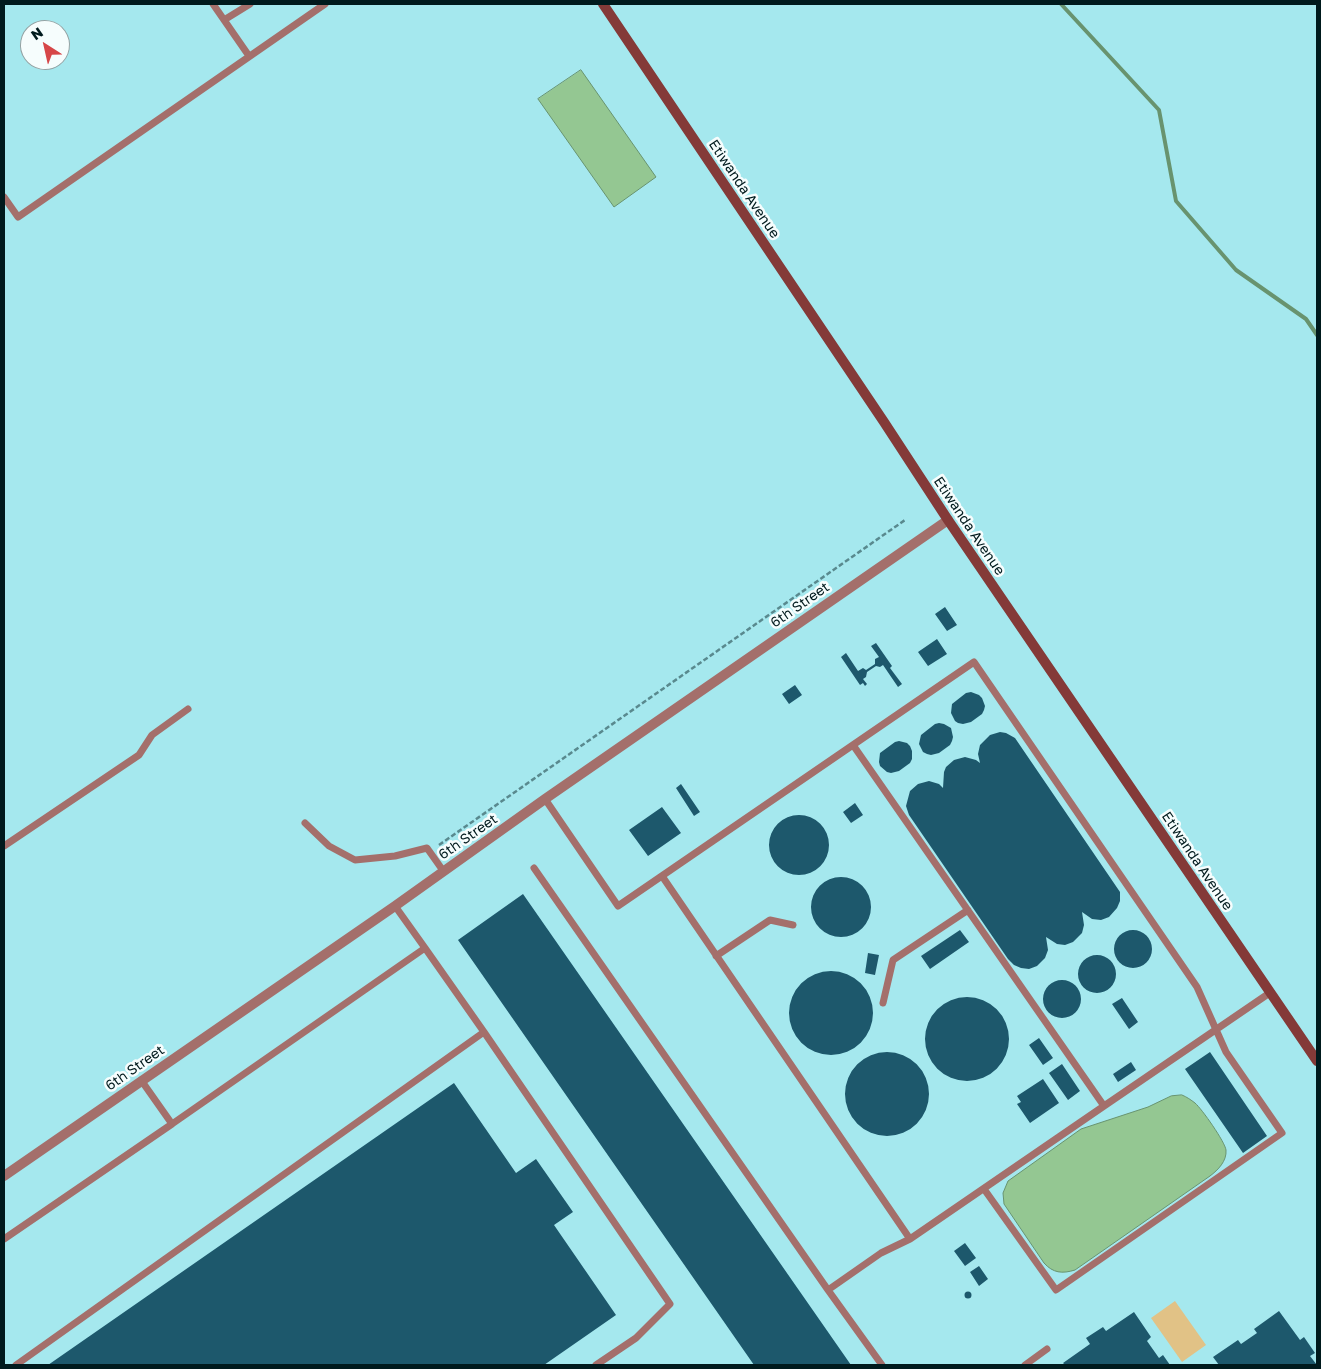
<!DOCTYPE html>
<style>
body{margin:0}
#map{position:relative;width:1321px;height:1369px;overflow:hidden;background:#a5e8ee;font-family:"Golos Text",sans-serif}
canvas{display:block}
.frame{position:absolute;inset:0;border:5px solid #001a1d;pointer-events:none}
.north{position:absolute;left:20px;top:20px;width:50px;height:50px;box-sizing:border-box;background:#f6fdfd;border:1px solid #94a2a3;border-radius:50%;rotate:325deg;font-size:14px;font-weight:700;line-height:20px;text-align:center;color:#001a1d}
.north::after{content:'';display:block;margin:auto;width:18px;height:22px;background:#d64648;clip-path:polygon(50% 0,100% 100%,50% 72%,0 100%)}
</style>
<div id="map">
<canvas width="1321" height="1369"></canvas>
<div class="frame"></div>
<div class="north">N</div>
</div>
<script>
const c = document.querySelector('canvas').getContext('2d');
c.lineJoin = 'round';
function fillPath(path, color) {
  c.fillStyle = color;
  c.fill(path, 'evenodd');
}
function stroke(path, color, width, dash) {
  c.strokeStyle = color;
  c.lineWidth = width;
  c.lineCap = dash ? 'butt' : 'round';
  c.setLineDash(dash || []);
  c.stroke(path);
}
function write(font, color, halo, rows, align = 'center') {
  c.font = font + ' "Golos Text",sans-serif';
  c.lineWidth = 5;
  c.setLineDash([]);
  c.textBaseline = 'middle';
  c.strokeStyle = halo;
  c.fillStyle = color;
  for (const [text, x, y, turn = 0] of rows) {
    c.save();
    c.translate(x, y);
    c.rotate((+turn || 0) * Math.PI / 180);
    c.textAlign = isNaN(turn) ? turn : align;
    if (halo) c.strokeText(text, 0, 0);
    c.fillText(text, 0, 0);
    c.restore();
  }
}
fillPath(new Path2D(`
 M1175 1301 1206 1345 1182 1362 1151 1318Z`), '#e1c286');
const water = new Path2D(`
 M581 70 656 177 614 207 538 99Z
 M1182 1095C1187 1097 1191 1100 1195 1103 1202 1109 1225 1142 1226 1150 1227 1161 1218 1170 1210 1176L1075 1270C1062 1274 1053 1273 1044 1263L1004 1204 1003 1193 1008 1181 1081 1129 1148 1107 1171 1096Z`);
fillPath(water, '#94c792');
stroke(water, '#68936f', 1);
stroke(new Path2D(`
 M1061 4 1159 110 1176 201 1236 270 1306 319 1317 335`), '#68936f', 4);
fillPath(new Path2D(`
 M945 607 957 625 947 631 935 614Z
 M937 639 947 654 928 666 918 652Z
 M876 643 892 666 890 668 902 684 898 687 883 665 880 667 876 666 867 672 866 677 863 679 867 684 865 686 863 683 860 685 841 657 846 653 858 671 863 668 866 670 875 664V659L879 657 871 646Z
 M795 685 802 695 789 704 782 694Z
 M971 692 979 695 982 698 985 706 984 710 982 714 971 722 963 724 958 723 955 721 951 713 952 704 966 693Z
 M939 723 944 724 951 728 953 737 952 741 950 745 939 753 931 755 927 754 923 752 919 744 921 735 935 724Z
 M1000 732 1006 733 1015 738 1120 892V901L1117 908 1109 917 1101 920 1092 919 1082 912 1084 925 1082 933 1073 942 1065 945 1057 944 1046 937 1048 950 1045 958 1037 966 1029 969 1021 968 1014 965 1008 959 909 815 906 806 910 791 918 784 929 781 939 784 943 788 944 772 946 767 954 760 965 757 976 760 980 763 978 754 980 745 990 735Z
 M899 741 907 743 910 746 912 751V759L910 763 899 771 891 773 887 772 880 766 879 762 880 753 895 742Z
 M681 784 700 812 694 816 676 788Z
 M855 803 863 815 851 823 843 812Z
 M662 807 681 833 648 856 629 830Z
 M769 845a30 30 0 1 1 60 0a30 30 0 1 1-60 0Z
 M811 907a30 30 0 1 1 60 0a30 30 0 1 1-60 0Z
 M523 894 851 1365H754L458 940Z
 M1114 949a19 19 0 1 1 38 0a19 19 0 1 1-38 0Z
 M960 930 969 942 930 969 921 956Z
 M868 953 879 955 875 975 865 973Z
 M1078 974a19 19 0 1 1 38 0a19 19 0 1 1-38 0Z
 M789 1013a42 42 0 1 1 84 0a42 42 0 1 1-84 0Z
 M1043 999a19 19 0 1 1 38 0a19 19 0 1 1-38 0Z
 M925 1039a42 42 0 1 1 84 0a42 42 0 1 1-84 0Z
 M1122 998 1138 1022 1129 1029 1112 1004Z
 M1039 1038 1053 1058 1043 1065 1029 1045Z
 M845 1094a42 42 0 1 1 84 0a42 42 0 1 1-84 0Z
 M1210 1052 1267 1136 1243 1153 1185 1069Z
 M1131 1062 1136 1070 1118 1082 1113 1074Z
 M1062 1064 1080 1091 1068 1100 1049 1073Z
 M1043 1079 1059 1103 1030 1123 1017 1104 1021 1102 1017 1096Z
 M454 1083 516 1173 536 1159 573 1212 554 1225 616 1315 544 1365H48Z
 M965 1243 976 1258 965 1266 954 1251Z
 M979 1266 988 1279 979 1286 970 1272Z
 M964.5 1295a3.5 3.5 0 1 1 7 0a3.5 3.5 0 1 1-7 0Z
 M1279 1311 1300 1340 1304 1337 1315 1353 1310 1356 1317 1365H1219L1213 1357 1238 1340 1241 1344 1257 1333 1254 1329Z
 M1134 1312 1151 1337 1147 1341 1159 1358 1163 1355 1170 1365H1065L1063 1363 1090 1344 1086 1338 1103 1327 1106 1331Z`), '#1d586c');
stroke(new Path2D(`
 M439 845 905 520`), '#59898e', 2.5, [5, 2.5]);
stroke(new Path2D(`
 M213 4 249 56
 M224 20 250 4
 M4 197 18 217 325 4
 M853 745 1104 1106 1271 992
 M545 799 618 906 974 662 1197 987 1226 1052 1282 1133 1056 1290 984 1189
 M305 823 329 846 355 860 395 856 427 848 444 872
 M4 846 139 755 152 735 188 709
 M534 868 828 1290 881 1253 910 1239
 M662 876 910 1239 1104 1106
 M425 948 484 1032
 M716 956 770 920 793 925
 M883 1003 893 960 968 910
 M141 1080 172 1124 425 948 395 906
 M4 1239 172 1124
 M828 1290 882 1365
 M16 1365 484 1032 670 1304 636 1338 596 1365
 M1025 1365 1047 1349`), '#a46f6b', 7);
stroke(new Path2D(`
 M4 1176 395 906 545 799 948 520`), '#a46f6b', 10);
stroke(new Path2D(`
 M603 4 884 422 948 520 1317 1061`), '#843a38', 10);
write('14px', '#001a1d', '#f6fdfd', [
 ["Etiwanda Avenue",744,189,56],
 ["Etiwanda Avenue",969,526,56],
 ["6th Street",800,605,-35],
 ["6th Street",468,837,-35],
 ["Etiwanda Avenue",1197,861,56],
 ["6th Street",135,1068,-35]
]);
</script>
